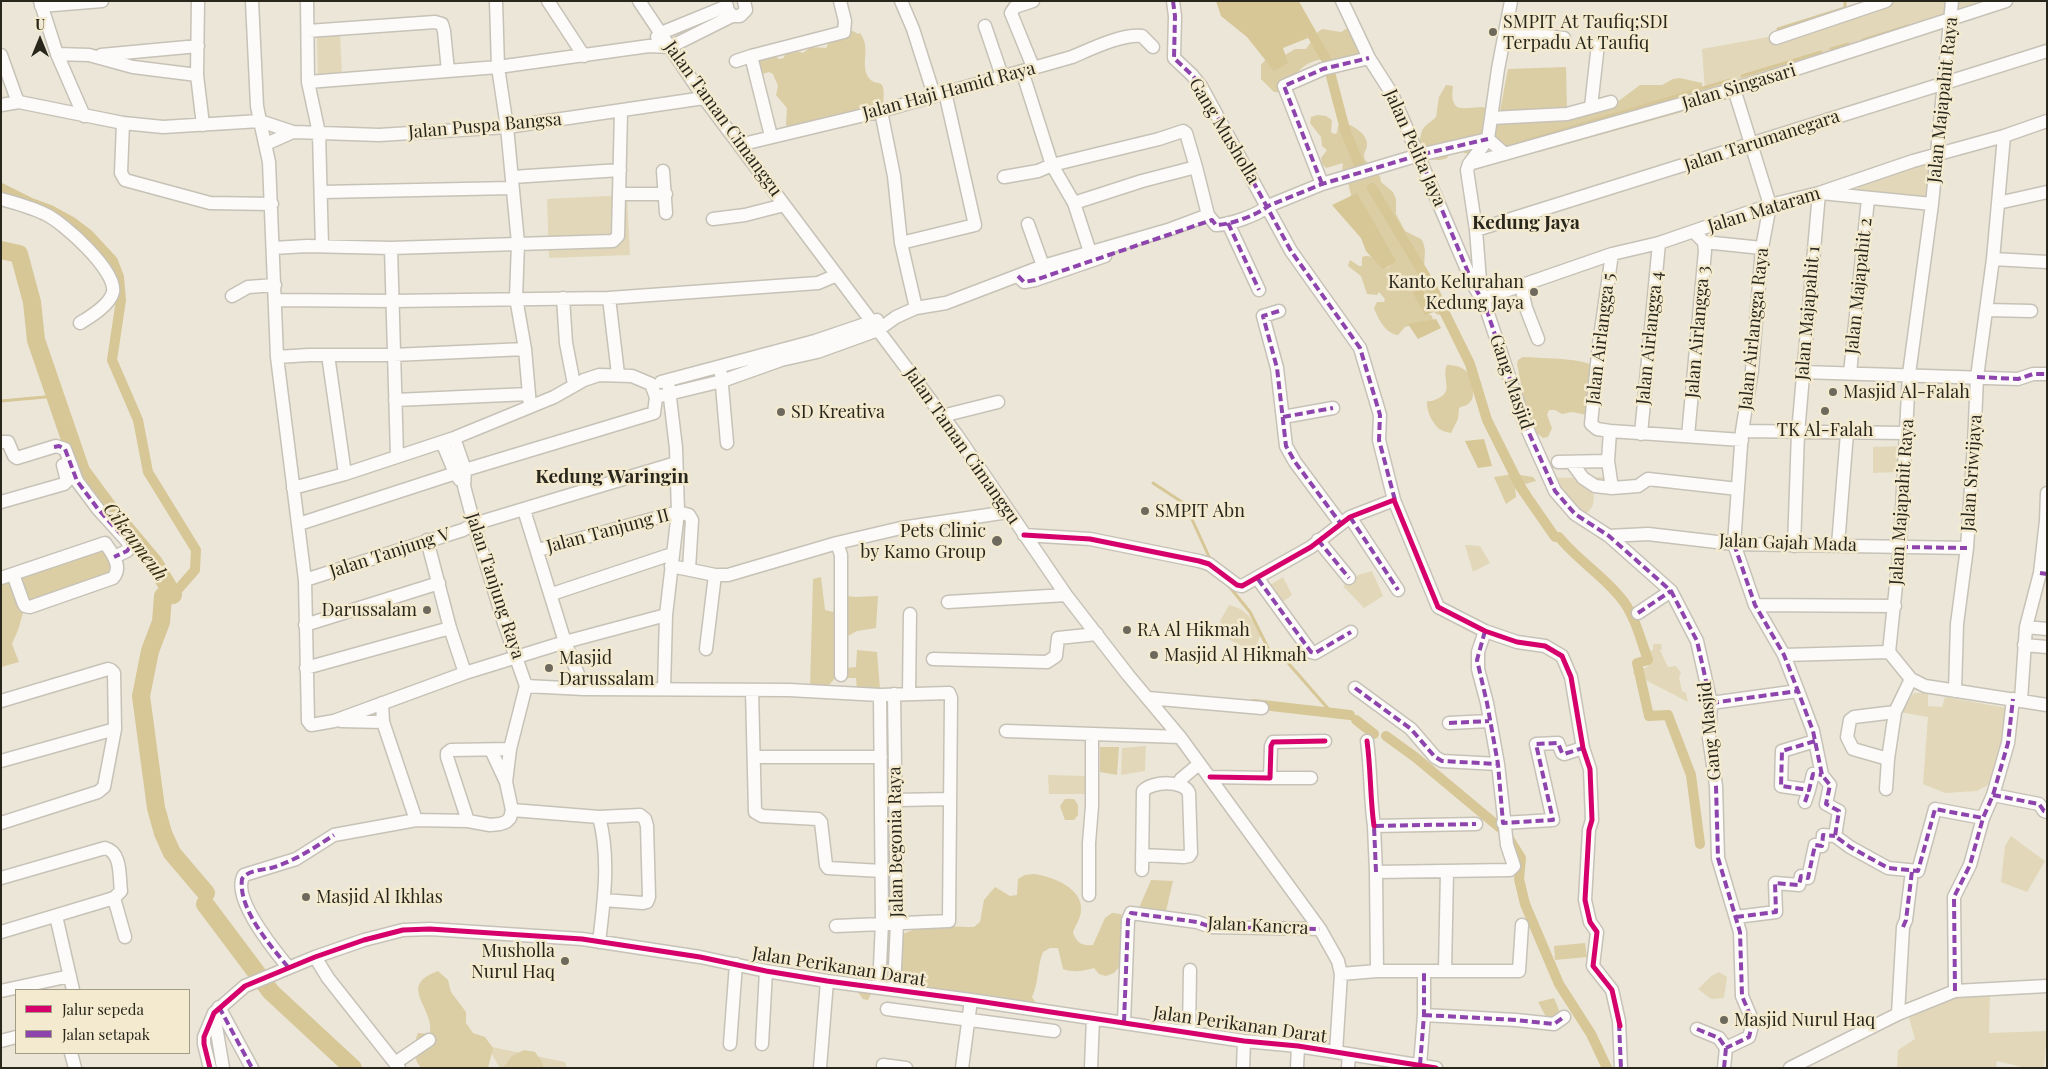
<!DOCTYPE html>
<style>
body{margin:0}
#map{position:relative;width:2048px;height:1069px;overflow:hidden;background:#ebe6d7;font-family:"Playfair Display",serif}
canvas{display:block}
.frame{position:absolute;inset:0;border:2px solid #29261b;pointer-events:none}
.legend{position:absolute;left:15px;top:989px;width:175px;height:65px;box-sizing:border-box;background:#f3eacf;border:1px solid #a29c87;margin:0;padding:6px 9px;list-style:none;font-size:15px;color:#29261b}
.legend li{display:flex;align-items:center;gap:10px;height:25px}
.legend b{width:25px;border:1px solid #a29c87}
.north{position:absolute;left:15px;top:15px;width:50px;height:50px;-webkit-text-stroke:4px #f3eacf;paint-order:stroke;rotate:0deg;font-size:14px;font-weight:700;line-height:20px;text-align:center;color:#29261b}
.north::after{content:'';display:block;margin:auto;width:18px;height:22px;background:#29261b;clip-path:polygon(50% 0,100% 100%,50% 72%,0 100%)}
</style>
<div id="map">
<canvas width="2048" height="1069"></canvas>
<div class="frame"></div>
<ul class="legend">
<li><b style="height:6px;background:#d6006c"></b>Jalur sepeda</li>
<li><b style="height:6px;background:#8e44ad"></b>Jalan setapak</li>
</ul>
<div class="north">U</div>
</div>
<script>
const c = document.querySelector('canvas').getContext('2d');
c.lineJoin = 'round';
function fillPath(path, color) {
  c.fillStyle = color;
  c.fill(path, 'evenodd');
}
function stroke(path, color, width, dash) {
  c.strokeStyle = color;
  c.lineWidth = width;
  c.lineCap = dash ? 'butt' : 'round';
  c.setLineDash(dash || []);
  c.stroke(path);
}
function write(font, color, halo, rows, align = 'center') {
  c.font = font + ' "Playfair Display",serif';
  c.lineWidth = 5;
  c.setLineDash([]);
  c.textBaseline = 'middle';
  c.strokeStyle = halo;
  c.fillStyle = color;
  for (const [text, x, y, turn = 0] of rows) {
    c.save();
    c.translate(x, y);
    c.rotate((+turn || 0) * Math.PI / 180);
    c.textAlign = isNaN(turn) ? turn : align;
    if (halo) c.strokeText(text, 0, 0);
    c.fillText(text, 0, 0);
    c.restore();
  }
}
fillPath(new Path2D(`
 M1885 1H1986L1705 92 1702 49 1768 37Z
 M340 35 342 74 318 75 317 36Z
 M1932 159 1928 200 1857 194 1858 182Z
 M627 195 630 255 549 258 547 199Z
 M1902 446 1900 472 1873 473V447Z
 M1609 477 1593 491C1596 506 1591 510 1579 520L1551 478Z
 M1465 545 1480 546 1490 563 1473 572Z
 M1372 571 1383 596 1364 608 1343 586 1358 575Z
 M1283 577 1292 595 1280 604 1270 585Z
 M1229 605C1246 609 1253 619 1261 634L1255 649 1244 647 1226 638 1220 621Z
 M1653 644H1661L1662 649 1660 650 1668 667 1676 666 1681 673 1679 677 1682 691 1686 693 1688 702 1632 673 1647 667 1651 661 1648 651 1653 650Z
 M1914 693H1928V706L1942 707 1945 697 2007 708 2006 748H1999L1993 775 1988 785 1977 791 1945 793 1923 784 1928 717 1900 712Z
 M1146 746 1145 771 1121 775 1122 748Z
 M1048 775 1088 776V794H1049Z
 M2011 836 2045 861 2027 892 2001 882 2005 846Z
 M1719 972 1727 977 1724 998 1711 999 1698 989 1711 976Z
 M1990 991 1989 1033 2047 1031 2044 1068H2026L1997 1061 1996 1068H1897L1898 1050 1915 1039 1908 1014 1944 1000Z
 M487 1046 565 1062 567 1068H500Z`), '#e2d8b9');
fillPath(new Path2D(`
 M1349 27 1366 54 1334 61 1327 58C1299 63 1298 72 1285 93L1274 92 1261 79V65L1267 58 1282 57 1295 49H1306L1318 32 1322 29 1341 32Z
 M853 31 858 34 860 33C871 48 861 61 867 75 875 91 887 71 883 105L843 128 812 122 790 127 786 125 787 108 776 95 778 86 773 74 769 72 759 75 754 66 760 58 774 55 779 59 784 58 785 53 794 50 803 53 811 47 826 48 830 40 848 32Z
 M1566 67 1567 111H1500L1508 69Z
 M1680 78 1702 83 1703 93 1512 147 1493 142 1480 156 1464 153 1461 148 1454 146 1447 158C1427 166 1415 149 1422 131 1425 124 1432 122 1436 117L1439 97 1446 85 1453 86C1449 116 1465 107 1483 107L1489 111 1570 120 1612 106 1640 85H1662L1673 79Z
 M1318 115 1326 116 1332 120 1331 132 1334 134 1337 133 1338 126 1344 123C1353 125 1367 134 1367 144 1367 151 1362 153 1365 160 1373 168 1380 170 1381 182L1393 192 1396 199V214L1405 231 1421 239 1423 242 1425 250 1424 268 1429 279 1435 283 1436 295 1443 307 1442 314 1438 315 1434 312H1426L1432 316 1433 320 1405 327 1398 335C1386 334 1378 319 1374 308L1377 302H1384L1385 299 1379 292 1377 295 1367 294 1361 276 1348 266 1350 260 1359 266H1362V257C1373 253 1376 263 1383 270L1389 267 1390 264 1352 199 1348 183 1342 172 1343 163 1326 168 1322 164 1321 158 1327 150 1322 146 1321 137 1310 123 1311 117Z
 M1523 357C1537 358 1581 358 1591 365L1587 415 1572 412 1562 414 1555 410H1549L1547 415 1552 428 1548 437 1543 438 1520 420 1509 414 1513 411V400L1522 389 1517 364 1518 360Z
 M1447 365C1465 365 1474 375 1473 392 1473 396 1473 400 1469 403 1467 406 1462 406 1459 408L1458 419 1451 433C1448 432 1445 432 1443 431 1433 427 1426 410 1427 401 1432 402 1434 400 1439 398 1454 391 1441 377 1447 365Z
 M1514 474 1533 477 1536 481 1525 484 1531 494 1523 500 1521 488 1514 476 1516 497 1506 504 1494 477Z
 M105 543 117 571 25 606 18 630 12 644 19 662 1 667V578Z
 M821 577 825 610 833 612 838 595 856 597 878 596 876 628 857 631 833 644 844 647 845 668 856 667 857 650 877 652 880 689H857L856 678H846L844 669 826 688H810L813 579Z
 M1100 747H1119L1117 775 1100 772Z
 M1065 799H1074L1078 805V815L1074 820H1065L1060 806Z
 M1034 874C1051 876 1083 888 1081 910 1081 919 1075 925 1073 933 1077 943 1082 946 1093 945L1105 918 1112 913 1121 914 1125 922 1119 967 1114 973 1106 976 1099 974 1094 968C1083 971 1074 973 1063 969L1058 948H1050L1043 952C1037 966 1039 983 1032 997L1038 1006 892 991 880 995 872 992 868 1000 863 999 857 991 861 981 871 969 886 942 888 959 895 958 898 937C917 923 951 927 974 927L980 922 984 900 995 887 1010 896 1017 895 1018 879 1025 875Z
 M1151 880 1173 881 1166 911 1139 908Z
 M1585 943 1587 957 1555 960 1554 946Z
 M438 971 448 980 451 992 466 1012V1023L473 1033 485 1037 493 1048 488 1068H421C412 1057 413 1045 418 1033L430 1034C435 1007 396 986 438 971Z
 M1554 998 1561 1015 1549 1022 1538 1002Z
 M524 1050 535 1052 542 1062 544 1068H503L512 1056Z`), '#dbcda4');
fillPath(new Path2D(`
 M1216 1H1290L1308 38 1283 48 1288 63 1274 71 1247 37 1221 16Z
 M1357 193 1396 261 1383 270 1366 251 1361 238 1332 205Z
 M1420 285 1434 312 1425 315 1413 293Z
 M1436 319 1441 328 1418 339 1408 324Z
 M1484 439 1492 466 1478 468 1465 441Z`), '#d7c696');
stroke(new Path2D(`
 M1778 29 1845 8V1
 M1863 40 1908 26
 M1831 49 1848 44
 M1742 76 1821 52
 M1749 91 1765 85
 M1516 144 1730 80
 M1540 150 1733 96
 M1 401 56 396
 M1153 483 1185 504 1211 561
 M1228 585 1250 612 1272 656H1282L1331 712`), '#d7c696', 3);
stroke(new Path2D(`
 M1293 1 1327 61 1346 133 1359 164
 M1 188 31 203 50 210 72 222 88 234 113 261 119 277 121 300 112 360 138 420 148 472 196 550 195 570 173 595
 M1372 188 1432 287 1470 364 1487 420 1521 488 1555 537H1559C1578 561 1606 577 1624 602 1636 619 1641 641 1648 660L1637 663 1649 716 1668 715 1691 775 1700 844
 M1254 704 1350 715
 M1356 720 1374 734
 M1386 736 1415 757 1505 832 1521 858 1519 879 1525 904 1559 984 1591 1034 1607 1068`), '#d7c696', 10);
stroke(new Path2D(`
 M1 250 19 254 32 302 36 340 81 471 112 513 154 563 173 595 163 596 161 622 150 651 141 696 156 808 163 833 172 853 206 893
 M205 904 271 992 353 1068`), '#d7c696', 18);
const minor = new Path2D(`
 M40 1 57 54 84 116
 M198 1 197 75 203 125
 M252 1 257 106 260 121 293 132
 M307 1 308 82 319 133 322 246
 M496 1 498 67 507 127 518 243 516 298 525 349 530 406
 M548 1 584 56
 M639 1 704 98 956 434 1066 595 1128 675 1180 737 1320 929 1338 961 1341 974 1336 1052
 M901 1 913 29 934 95
 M1033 1 1015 7 1011 13 1033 67
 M1173 1 1175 16 1174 58 1192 75 1201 86 1291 251 1360 348 1380 415 1379 440 1394 500 1438 607 1485 631 1517 642 1545 646 1562 656 1571 677 1583 748 1590 769 1592 820 1589 830 1585 900 1590 922 1597 932 1593 966 1612 990 1619 1021 1621 1068
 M1342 1 1369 58 1392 94 1473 284 1485 305 1525 424 1555 491 1575 514 1609 536 1671 591 1697 641 1711 703 1709 738 1716 786 1718 858 1740 932 1742 996 1753 1022 1749 1037 1726 1048
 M1952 1 1932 204 1909 374 1900 547 1889 652 1911 679 1925 686 2047 705
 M41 6 102 1
 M727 9 732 16H740L746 10 744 1
 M985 26 1002 76
 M308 31 435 22 442 24 444 31 448 71
 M1505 32 1564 38
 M657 37 661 33 727 6
 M1776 38 1886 1
 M57 54 89 55 133 67 197 75
 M1 55 16 97 19 102
 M101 55 198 46
 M736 61 751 56
 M1022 71 1052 165 1074 203 1090 252
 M308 82 498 67 649 46 670 47 732 16
 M1734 89 1770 205 1762 248 1752 370 1742 431 1734 544 1755 605 1784 655 1798 691 1813 731 1822 775 1830 785 1826 804 1839 811 1835 836 1850 847 1888 868 1918 871 1935 809 1983 818
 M1 105 19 102 123 123 163 127 260 121 269 162 277 357 305 580 308 721 311 725 334 721 465 673 565 642 666 615
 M1591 107 1598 44
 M881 111 894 176 901 243 916 308
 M1491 118 1567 114 1611 102
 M123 123 121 173 125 180 210 203 272 204
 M771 136 751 56 844 32 845 21 840 1
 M266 144 293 132 379 135 507 127 704 98
 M739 145 881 111 1072 57C1091 49 1121 34 1142 36L1153 47
 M1505 154 1488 139 1498 69 1511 1
 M1469 164 1734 89 2006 1
 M663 171 666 213
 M512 177 620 170
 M1004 177 1038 171 1052 165 1159 139 1183 131 1186 133 1196 167
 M1322 184 1284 86 1323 69 1369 58
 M322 192 512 188
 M1821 193 1932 204
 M619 194H666
 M1 199C16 203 31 207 45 214 63 222 117 271 113 292 110 305 90 317 80 323
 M1074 203 1142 181 1196 167 1208 215 1216 225C1229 225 1258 215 1268 206L1322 184 1419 155 1488 139
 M1998 203 2047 192
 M713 219 745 215 784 205
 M1228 223 1259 290
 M1028 224 1043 266
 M1476 230 2047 51
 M1704 242 1762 248
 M901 243 975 225 945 92
 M273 248 307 246 391 248 613 241 618 236 621 112
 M391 248 397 456
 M1612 254 1599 344 1591 424 1597 429 1610 431 1742 440
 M1993 259 2047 262
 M1018 276 1024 282 1035 280 1105 256
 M1521 286 1526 308 1538 339
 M1481 294 1476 230 1467 170 1469 164 1488 139
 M232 296 248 287 275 285
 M563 298 566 343 574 384
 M609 298 618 374
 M1482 299 1612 254 1659 243 1770 205 1819 193 1913 161 2004 136 2047 121
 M275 300 392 301 609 298 818 283 837 275
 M1987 310 2031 311
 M1279 311 1263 316 1277 368 1286 446 1295 462 1341 524
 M328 355 345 474
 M277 357 309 355H393L525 349
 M1802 372 2018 379 2033 374H2047
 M1850 373 1868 199
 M721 374 727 443
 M661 382 815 341 877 320
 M656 397 722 381 781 360 817 352 878 330 896 317 916 308 946 303 1043 266 1168 230 1208 215
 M395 400 529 394
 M942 416 998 402
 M1283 417 1333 408
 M1610 431 1608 461 1612 488
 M1742 431 1906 433
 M1641 434 1659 243
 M1688 436 1705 251 1704 242 1694 232
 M454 438 465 470 464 486 474 524 504 623 526 686
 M1 442H8L14 456 17 458 56 446 65 449 77 481 98 509 127 541 130 547 127 551 114 557
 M442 442 455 473 460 480
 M1558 462 1608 461
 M1572 463 1583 478 1595 486 1612 488 1638 486 1648 479 1738 489
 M293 488 345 474 454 438 554 397 584 380 599 375 632 376 651 384 656 397 654 413 465 470 299 524
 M1 502 64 484 67 481 63 465
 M524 510 565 642 584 689
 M1350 517 1398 590
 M1024 535 1090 539 1199 561 1209 564 1237 585 1242 586 1311 547 1350 517 1394 500
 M1609 536 1648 534 1734 544 1967 548
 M427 540 450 628 465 673
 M1318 540 1349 578
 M837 543 841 555V675
 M1838 545 1847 433
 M1794 546 1798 433 1819 193
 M538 550 678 512 689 515 692 520 689 569
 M671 566 715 575H728L837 543 901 528 1008 512
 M1 578 105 543C112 553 123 567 113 578L30 607 25 606 23 602 13 574
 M1258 579 1311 652 1315 653 1351 632
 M305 580 463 530 474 524 676 463
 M552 594 672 554
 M948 602 1066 595
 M1755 605 1895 606
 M1638 613 1671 591
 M305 625 439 583
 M2026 627 2047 629
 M2024 645 2047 647
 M706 649 715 575
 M1784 655 1889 652
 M933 659 1047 662 1056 656 1058 638 1097 634
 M306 668 450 628
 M526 686 584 689 789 690 880 695 949 693 951 698 949 921 836 926
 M1355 688 1411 729 1435 757 1442 761 1498 764
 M664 689 666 615 678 512 676 448 668 381
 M752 690 755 812 762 816 818 819 821 822 826 865 828 868 882 871
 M1955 691 1957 624 1967 548 1974 444 1977 377 1993 259 2004 136
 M894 694 897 923 894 990
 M909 694 910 614
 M1148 698 1262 708
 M2021 700 2026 627 2040 573 2046 521 2047 493
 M1 701 108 669 111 670 114 673 115 729 104 787 98 792 1 823
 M382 703 383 722 416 820
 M1711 703 1798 691
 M341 721 383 722
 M1449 723 1489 721
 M1006 731 1180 737
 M1367 741C1371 770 1370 798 1374 826
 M1815 741 1782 751 1781 786 1809 790 1813 774 1822 775
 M491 750 506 782
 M754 757H881
 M1888 759 1853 749 1847 737 1850 720 1854 717 1895 712 1911 679
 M1 761 115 729
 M1210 777 1270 778 1271 746 1273 742 1325 741
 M1270 778H1311
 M1178 784 1181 779 1199 764
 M1886 789 1888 759 1895 712
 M1993 795 2039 804 2044 811 2047 812
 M896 800 949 799
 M1805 802 1809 790
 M512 810 599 817C610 857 604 902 599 942
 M599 817 640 815 645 819 647 826 649 897 647 902 643 903 604 900
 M468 821 447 757V753L451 750 510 749
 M1503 823 1553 820 1536 744 1558 743 1562 753 1564 754 1583 748
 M1142 855 1184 857 1189 856 1191 853 1189 793C1184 780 1152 781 1143 791L1142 870
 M1376 872 1510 870 1514 866 1507 845 1498 764 1487 703 1478 669V652L1485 631
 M1 878 105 848C122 852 119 877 121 891L114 898 1 932
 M1089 895V843L1092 806V734
 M114 898 125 937
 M56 916 73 990
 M1736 917 1776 912 1775 883 1799 885 1801 876 1808 878 1815 845 1822 846 1823 835 1835 836
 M315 957 328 978 399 1068
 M288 967C275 951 230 897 244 875L296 859 334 835 416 820 468 821 490 825 500 824 506 822 510 818 512 810 506 782 510 749 526 686
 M1445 970 1447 871
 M1377 971 1376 872 1374 826 1476 824
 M1341 974 1377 971H1519L1522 925
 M879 988 882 922 880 695
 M1 991 70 976
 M1955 991 1954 897 1970 865 1983 818 1993 795 2008 743 2013 699
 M219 1007 252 1068
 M887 1009 1054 1031
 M214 1014 223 1068
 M1898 1014 1903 927 1906 920 1912 871
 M1424 1015 1516 1020 1554 1024 1564 1017
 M1124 1022 1128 920 1131 913 1197 922 1211 927 1320 929
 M1697 1029 1719 1038 1726 1048
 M1189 1033 1190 970
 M1 1041 16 1037
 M730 1044 736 964
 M762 1044 766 971
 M71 1053 75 1068
 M395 1063 429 1040
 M883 1065 906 1068
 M1420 1065 1424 1015V971
 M210 1068 204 1044V1037L214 1013 245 986 315 957 364 940 403 930 430 929 582 939 700 957 766 971 827 981 971 1000 1244 1041 1298 1046 1436 1068
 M820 1068 827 981
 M962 1068 971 1000
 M1091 1068 1093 1018
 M1243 1068 1244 1041
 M1297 1068 1298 1046
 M1348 1068 1349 1054
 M1724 1068 1726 1048
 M1790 1068 1898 1014 1955 991 2047 986`);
stroke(minor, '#c7c2b7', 15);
stroke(minor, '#fcfbf9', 12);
stroke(new Path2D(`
 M1173 1 1175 16 1174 58 1192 75 1201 86 1291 251 1360 348 1380 415 1379 440 1396 504
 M1419 155 1473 284 1485 305 1525 424 1555 491 1575 514 1609 536 1671 591 1697 641 1711 703 1709 738 1716 786 1718 858 1740 932 1742 996 1753 1022 1749 1037 1726 1048
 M1322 184 1284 86 1323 69 1369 58
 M1228 223 1259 290
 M1018 276 1024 282 1035 280 1212 220 1216 225C1229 225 1258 215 1268 206L1322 184 1419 155 1488 139
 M1279 311 1263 316 1277 368 1286 446 1295 462 1341 524
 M1977 377 2018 379 2033 374H2047
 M1283 417 1333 408
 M54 447 59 446 65 449 77 481 98 509 127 541 130 547 127 551 114 557
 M1350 517 1398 590
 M1318 540 1349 578
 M1734 544 1755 605 1784 655 1798 691 1813 731 1822 775 1830 785 1826 804 1839 811 1835 836 1850 847 1888 868 1918 871 1935 809 1983 818
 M1900 547 1967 548
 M2040 573 2047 574
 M1258 579 1311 652 1315 653 1351 632
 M1638 613 1671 591
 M1485 631 1477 660 1487 703 1498 764 1503 823 1553 820 1536 744 1558 743 1562 753 1564 754 1583 748
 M1355 688 1411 729 1435 757 1442 761 1498 764
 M1711 703 1798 691
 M1449 723 1489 721
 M1815 741 1782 751 1781 786 1809 790 1813 774 1822 775
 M1993 795 2039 804 2044 811 2047 812
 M1805 802 1809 790
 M1376 872 1374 826 1476 824
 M1736 917 1776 912 1775 883 1799 885 1801 876 1808 878 1815 845 1822 846 1823 835 1835 836
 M1903 927 1906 920 1912 871
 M288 967C270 945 238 909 242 879 248 870 262 870 271 868 295 861 314 848 334 835
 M1955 991 1954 897 1970 865 1983 818 1993 795 2008 743 2013 699
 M219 1007 252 1068
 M1424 1015 1516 1020 1554 1024 1564 1017
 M1124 1022 1128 920 1131 913 1197 922 1211 927 1320 929
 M1619 1023 1621 1068
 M1697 1029 1719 1038 1726 1048
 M1420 1065 1424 1015V971
 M1724 1068 1726 1048`), '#8e44ad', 4, [8, 4]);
stroke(new Path2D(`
 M1024 535 1090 539 1199 561 1209 564 1237 585 1242 586 1311 547 1350 517 1394 500 1438 607 1485 631 1517 642 1545 646 1562 656 1571 677 1583 748 1590 769 1592 820 1589 830 1585 900 1590 922 1597 932 1593 966 1612 990 1620 1026
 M1367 741C1371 770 1370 798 1374 826
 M1210 777 1270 778 1271 746 1273 742 1325 741
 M210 1068 204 1044V1037L214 1013 245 986 315 957 364 940 403 930 430 929 582 939 700 957 766 971 827 981 971 1000 1244 1041 1298 1046 1436 1068`), '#d6006c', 5);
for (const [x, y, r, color] of [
 [1493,32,5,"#6d695d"],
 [1534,292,5,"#6d695d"],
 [1833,392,5,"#6d695d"],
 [1825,411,5,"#6d695d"],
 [781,412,5,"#6d695d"],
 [1145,511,5,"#6d695d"],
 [997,541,6,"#6d695d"],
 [427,610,5,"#6d695d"],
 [1127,630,5,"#6d695d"],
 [1154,655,5,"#6d695d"],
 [549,668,5,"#6d695d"],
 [306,897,5,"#6d695d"],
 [565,961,5,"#6d695d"],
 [1724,1020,5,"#6d695d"]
]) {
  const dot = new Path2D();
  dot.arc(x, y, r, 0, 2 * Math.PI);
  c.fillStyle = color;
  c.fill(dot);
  stroke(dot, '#f3eacf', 2);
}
write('18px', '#29261b', '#f3eacf', [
 ["SMPIT At Taufiq;SDI",1503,22],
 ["Terpadu At Taufiq",1503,43],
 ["Kanto Kelurahan",1524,282,"right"],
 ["Kedung Jaya",1524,303,"right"],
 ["Masjid Al-Falah",1843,392],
 ["SD Kreativa",791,412],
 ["TK Al-Falah",1825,430,"center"],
 ["SMPIT Abn",1155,511],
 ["Pets Clinic",986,531,"right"],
 ["by Kamo Group",986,552,"right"],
 ["Darussalam",417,610,"right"],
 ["RA Al Hikmah",1137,630],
 ["Masjid Al Hikmah",1164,655],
 ["Masjid",559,658],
 ["Darussalam",559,679],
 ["Masjid Al Ikhlas",316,897],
 ["Musholla",555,951,"right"],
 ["Nurul Haq",555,972,"right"],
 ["Masjid Nurul Haq",1734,1020]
], 'left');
write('18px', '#29261b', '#f3eacf', [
 ["Jalan Singasari",1739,87,-17],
 ["Jalan Haji Hamid Raya",949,91,-15],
 ["Jalan Majapahit Raya",1943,100,-84],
 ["Jalan Taman Cimanggu",723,119,54],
 ["Jalan Puspa Bangsa",485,126,-5],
 ["Gang Musholla",1224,131,59],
 ["Jalan Tarumanegara",1762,141,-18],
 ["Jalan Pelita Jaya",1415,148,66],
 ["Jalan Mataram",1764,210,-17],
 ["Jalan Majapahit 2",1859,286,-84],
 ["Jalan Majapahit 1",1808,313,-85],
 ["Jalan Airlangga Raya",1754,329,-84],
 ["Jalan Airlangga 3",1698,332,-85],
 ["Jalan Airlangga 4",1650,338,-84],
 ["Jalan Airlangga 5",1601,339,-83],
 ["Gang Masjid",1511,382,71],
 ["Jalan Taman Cimanggu",962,446,55],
 ["Jalan Sriwijaya",1972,473,-86],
 ["Jalan Majapahit Raya",1902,502,-86],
 ["Jalan Tanjung II",608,531,-15],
 ["Jalan Gajah Mada",1788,543,2],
 ["Jalan Tanjung V",390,553,-18],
 ["Jalan Tanjung Raya",495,586,72],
 ["Gang Masjid",1710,731,-96],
 ["Jalan Begonia Raya",896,842,-91],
 ["Jalan Kancra",1258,926,3],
 ["Jalan Perikanan Darat",839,967,9],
 ["Jalan Perikanan Darat",1240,1025,8]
]);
write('bold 19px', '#29261b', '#f3eacf', [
 ["Kedung Jaya",1526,223],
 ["Kedung Waringin",612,477]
]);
write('italic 19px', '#382e12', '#f3eacf', [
 ["Cikeumeuh",135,542,53]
]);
</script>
